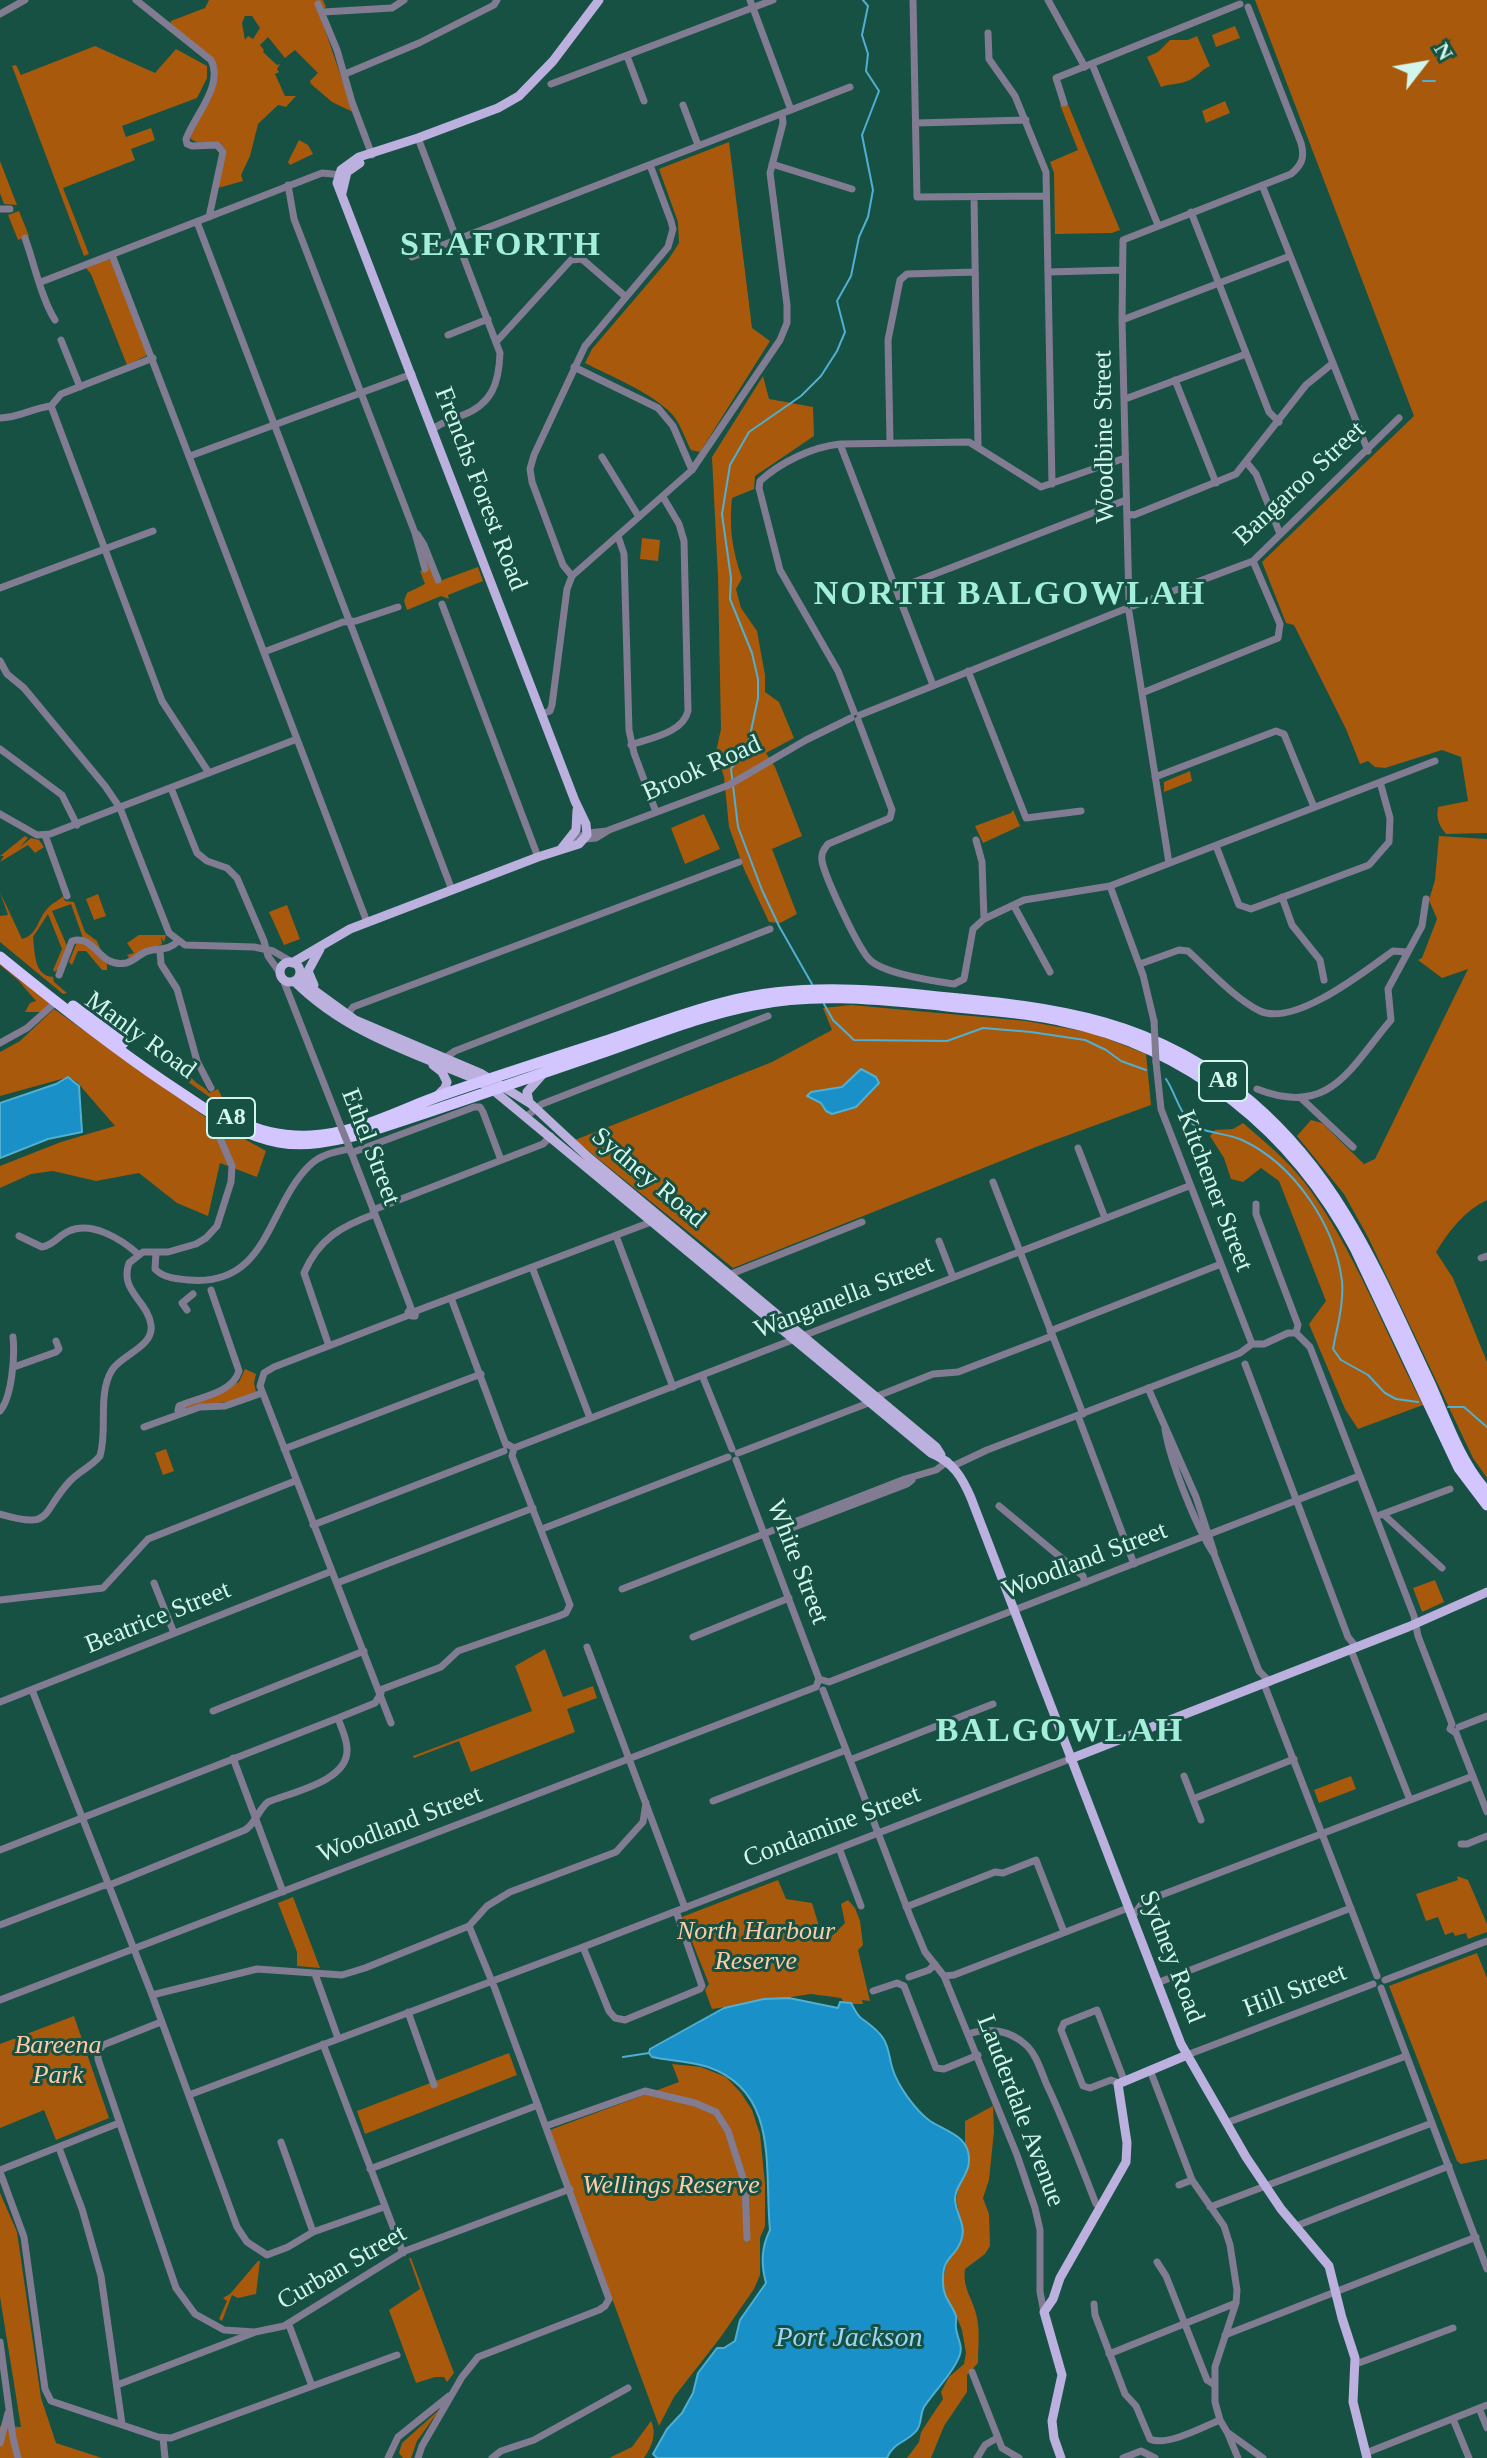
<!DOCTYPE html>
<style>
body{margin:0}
#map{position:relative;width:1487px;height:2458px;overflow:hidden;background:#165144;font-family:"Times New Roman",serif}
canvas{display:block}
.north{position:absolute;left:1383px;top:24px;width:80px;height:80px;-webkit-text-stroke:6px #165144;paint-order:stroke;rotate:59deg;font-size:22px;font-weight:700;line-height:32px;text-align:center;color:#d2f6eb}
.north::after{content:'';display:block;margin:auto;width:28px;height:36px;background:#d2f6eb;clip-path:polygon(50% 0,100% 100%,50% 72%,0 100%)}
</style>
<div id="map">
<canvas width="1487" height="2458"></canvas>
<div class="north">N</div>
</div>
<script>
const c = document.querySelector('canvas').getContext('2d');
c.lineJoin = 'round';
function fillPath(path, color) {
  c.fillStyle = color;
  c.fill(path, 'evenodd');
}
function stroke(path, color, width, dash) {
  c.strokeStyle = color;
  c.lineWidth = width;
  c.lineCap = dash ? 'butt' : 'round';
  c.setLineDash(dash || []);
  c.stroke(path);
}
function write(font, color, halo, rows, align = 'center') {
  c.font = font + ' "Times New Roman",serif';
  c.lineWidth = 6;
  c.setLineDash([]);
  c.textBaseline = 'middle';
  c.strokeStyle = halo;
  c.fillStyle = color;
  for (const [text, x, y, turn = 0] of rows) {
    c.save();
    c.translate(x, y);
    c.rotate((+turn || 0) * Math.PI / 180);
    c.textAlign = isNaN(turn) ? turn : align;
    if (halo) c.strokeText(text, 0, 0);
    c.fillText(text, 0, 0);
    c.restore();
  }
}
fillPath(new Path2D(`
 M209 0H323L326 7 319 12 353 112 332 102 311 84 310 81 318 73 295 50 285 58 268 37 260 45 264 50 263 52 277 65 280 64 277 69 279 72 275 74 285 96H296L286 107 278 105 258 124 250 156 241 175 243 181 218 188 226 151C218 135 201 149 190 138 198 114 228 85 213 59L170 26 171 21 205 8ZM245 16H252L260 28 253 39 248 36 245 40 242 23Z
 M1255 0H1487V833L1446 834C1439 825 1436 819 1438 807L1468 801 1461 757 1442 750 1385 768 1375 767 1368 761 1360 764 1346 729 1294 625 1286 623 1262 562 1414 416Z
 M1235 26 1240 38 1216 47 1212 35Z
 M1197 36 1210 66C1201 70 1196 78 1187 81 1179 85 1171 83 1161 87L1147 57 1158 52 1170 40H1188Z
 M95 46 155 73 176 49 207 66V78L197 98 122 126 126 137 151 128 155 140 131 149 135 160 63 188 89 254 84 256 12 66 16 65 21 75Z
 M1225 101 1230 113 1206 123 1202 111Z
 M1067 102 1120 230 1112 233 1055 234 1054 173 1050 162 1078 150 1060 105Z
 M299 140 308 145 313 154 290 165 288 162Z
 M729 142 752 328 770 341 700 452 691 450C684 437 680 421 669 411 646 390 612 377 585 363L592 349 668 260 679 243 678 222 659 169Z
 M0 161 17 205 4 204 0 193Z
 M19 211 29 236 18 240 8 215Z
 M108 259 111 260 146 350V356L127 365 91 274 86 268Z
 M763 376 769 399 813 407 814 436 755 476 754 489 732 498C729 527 732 550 742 578L736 589 741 608 757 631 765 675V692L779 702 794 738 766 753 775 767 802 836 772 849 797 914 780 923 769 922 744 869 729 827 724 777 716 752 721 729 718 577 712 457Z
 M417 538 437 582 478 567 483 581 448 595 449 599 441 596 407 610 404 601 407 593 425 584 420 571 427 569Z
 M642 538 660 540 658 561 640 559Z
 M1190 771 1192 781 1164 792V782Z
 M1013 810 1020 826 983 843 975 826 1011 813Z
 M704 814 720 849 685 864 671 828Z
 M25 836 28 838 20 847 31 838 39 840 44 847 35 853 28 845 0 862 4 856H0Z
 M1439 836 1487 839V1200C1464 1211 1449 1231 1436 1252L1453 1278 1487 1362V1478L1473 1458 1368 1237 1344 1194 1297 1136 1311 1120 1322 1123 1364 1164 1375 1159 1468 969 1442 978 1418 960 1422 958 1437 919 1429 900 1435 880Z
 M0 892 22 939C38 935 37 919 48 908 52 903 60 900 63 896L65 901 74 902 85 932 97 941 102 953 83 938 71 904 52 911 67 946 59 968 55 972 53 970 62 949 48 914 33 937C35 953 34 976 53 977L54 982 67 993 63 994 0 942V916L8 915Z
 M98 894 106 916 94 920 86 899Z
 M287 905 300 939 284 945 269 912Z
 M139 935H166L164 942 161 937 162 944 130 959 127 955 134 953 127 943Z
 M77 942H84L107 964V970H102L86 951H78L72 965 69 962Z
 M0 961 52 1003 41 1012H25L30 1003 36 1001 18 980 0 965Z
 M851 1005 1026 1021 1093 1033 1146 1054 1151 1105 1041 1145 733 1268 575 1140 772 1062 832 1030 823 1008Z
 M54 1009 207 1118 266 1151 257 1177 220 1163 208 1216 177 1203 139 1173 96 1181 53 1171 31 1174 0 1188V1166L61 1142 115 1126 77 1082 69 1077 0 1096V1052L20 1041Z
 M171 1070 186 1074 189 1072C192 1084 204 1085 209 1093L218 1089 228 1110Z
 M1243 1123C1265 1142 1287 1160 1305 1183 1355 1250 1384 1331 1423 1405L1358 1429 1345 1409 1309 1324 1326 1301 1279 1181 1261 1168 1243 1182 1231 1179 1224 1158 1210 1136 1215 1130 1233 1129Z
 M245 1369 256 1374 254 1383 256 1392 230 1402 199 1404 185 1409 184 1407 239 1382Z
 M166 1449 174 1471 163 1475 155 1453Z
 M1435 1580 1444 1602 1422 1612 1413 1588Z
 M545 1649 563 1697 593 1686 597 1698 567 1709 575 1732 471 1772 459 1741 414 1758 413 1756 532 1711 515 1666Z
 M1351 1776 1356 1789 1319 1803 1314 1790Z
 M1457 1876 1468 1880 1487 1924V1932L1468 1939 1466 1933 1455 1936 1453 1932 1445 1935 1438 1917 1426 1921 1416 1894 1458 1880Z
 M778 1880 786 1899 812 1903 823 1939 833 1935 845 1923 841 1904 848 1900 855 1908 860 1921 863 1945 858 1950 870 2001 862 2000 863 2004H845L841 1998 811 1994 712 2009 705 1990 709 1984 682 1917Z
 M293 1897 320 1968 297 1966V1952L278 1903Z
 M1477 1953 1487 1978V2159L1461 2164 1457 2161 1389 1986Z
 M74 2016 109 2118 56 2140 44 2110 0 2128V2044Z
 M509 2053 517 2075 365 2134 357 2111Z
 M672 2064 701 2067 726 2077 741 2093 752 2110 760 2134 765 2184V2226L760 2238V2275L754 2289 720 2338 674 2397 659 2426 550 2130 679 2082Z
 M993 2106 994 2131 989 2180 983 2198 989 2214 990 2246 985 2254 965 2269C962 2289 974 2300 977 2318 980 2332 978 2348 978 2363L967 2375V2392L944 2426 931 2458H907L919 2442 921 2432 943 2399 941 2392 949 2377 964 2364 966 2353 962 2330 956 2315 943 2298V2281L947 2259 961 2242 962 2227 956 2200 965 2149V2121Z
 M0 2193 17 2232 41 2398 56 2443 102 2458H0V2426L21 2427 0 2297Z
 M409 2258H411L454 2373 447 2382 444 2377H435L416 2383 389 2310 420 2289Z
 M258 2261H260L256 2294 238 2298 232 2295 222 2321 219 2319 227 2301 223 2298 230 2294Z
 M440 2409 417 2441 411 2458H403L399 2453 402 2443Z
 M651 2421C657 2434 652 2446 644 2458H609L632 2447Z`), '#a8590b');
const water = new Path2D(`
 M861 1069 876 1077 879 1083 856 1107 832 1114 826 1111 821 1103 807 1096 811 1092 842 1087Z
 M68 1077 79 1086 82 1132 48 1139 0 1158V1103L56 1084Z
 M789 1998 838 2008 840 2002 851 2003C854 2008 856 2014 861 2018 869 2024 877 2029 883 2038 889 2047 889 2057 892 2067 897 2085 915 2110 930 2121 947 2132 970 2136 969 2161 969 2176 954 2186 955 2200 956 2215 967 2225 961 2241 954 2260 942 2255 943 2283 943 2298 952 2304 956 2316 957 2320 955 2324 956 2328 957 2339 964 2346 959 2357 952 2375 934 2391 924 2407 920 2414 922 2423 917 2430 908 2442 893 2442 887 2458H657L653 2454 667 2429 682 2413 693 2393 698 2373 717 2348H724L735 2341 740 2320 766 2283C761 2264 761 2248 770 2230 764 2170 780 2092 708 2067 689 2061 671 2061 652 2057L649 2053 650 2049 724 2008 764 1999Z`);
fillPath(water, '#1990c7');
stroke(water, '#50afd2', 2);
stroke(new Path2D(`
 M1423 81H1435
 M812 984 779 926 762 890 738 827 731 769 748 745 758 698V679L752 653 730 599 731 578 722 514 730 465 749 432 801 396 821 376 837 351 845 332 837 301 851 276 859 237 868 217 873 190 862 135 879 91 866 71 868 54 862 35 868 6 863 0
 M824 1004 833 1020 854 1040 947 1041 983 1028 1031 1032 1085 1040 1106 1050 1121 1061 1146 1070
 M1166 1079C1175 1092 1179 1112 1190 1122 1205 1135 1225 1132 1242 1140 1294 1164 1335 1225 1342 1281 1344 1304 1337 1327 1333 1349L1341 1360 1368 1375 1385 1393 1396 1399 1418 1402
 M1448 1407H1464L1487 1427
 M623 2057 649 2053`), '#50afd2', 2);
stroke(new Path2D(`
 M136 0 211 60C224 85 195 115 186 139L187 144 192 146 217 145 223 152 209 217
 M750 0 791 110
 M913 0 917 197 1046 196
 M1048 0 1085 67
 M318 4 337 50 352 102 372 155
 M323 12 392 8 404 0
 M0 14 25 0
 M988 33 989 59 1015 96 1046 172 1052 484
 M627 56 644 101
 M1092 64 1158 225
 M345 74 419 43 494 5 497 0
 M551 84 773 0
 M1064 103 1056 78 1240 4
 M683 105 698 145
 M916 123 1026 120
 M418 138 500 353C499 383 492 404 463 415 453 419 442 422 433 429
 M772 164 852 189
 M288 185 294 219 415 533 425 569
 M1262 185 1368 451
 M974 197 978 446
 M0 209H10
 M1191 212 1269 412 1279 422
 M197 222 452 890
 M25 238C34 263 42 300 55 320
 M112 255 367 922
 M412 257 850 87
 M1048 272 1122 270
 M41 282 322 173 342 175
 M1122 320 1290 256
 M448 335 488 319
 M61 340 80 387
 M497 341 571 260 582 259 626 297
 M574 367 658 408 673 426 692 470
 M1175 380 1216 483
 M1125 399 1246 354
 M51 406 162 701 209 773
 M0 418C18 418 33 408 51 406L61 394 153 358
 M890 441 888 340 900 280 907 274 975 272
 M840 444 933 685
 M190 456 412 374
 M602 457 639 517
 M1247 463 1256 474 1280 534
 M1127 514 1134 515 1236 474 1306 385 1333 363
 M417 534 424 545 438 580
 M618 536 624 554 629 730 634 753 656 812
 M572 576 563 565 532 482 530 469 534 455 585 346 668 247 673 229 671 221 650 165
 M0 588 153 531
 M896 589 1126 500
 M1129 603 1122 320 1123 240 1291 174C1302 165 1305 157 1301 143L1248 7
 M442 604 538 857
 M1133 606 1253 561 1399 418
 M1129 612 1169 863
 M264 652 343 622 356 621 398 607
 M0 661 7 674 24 688 105 786 120 808 169 933 185 945 254 947 273 951 292 962
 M968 671 1026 818 1081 811
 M1142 693 1278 638 1280 624 1253 561
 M854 712 838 671 780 570 759 488 760 481C781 462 812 447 840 444L969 442 1041 487 1125 458
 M542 714 550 711 552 705 567 589 572 576 692 470 780 340 787 323V305L770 173 783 123 782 114
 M860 715 1125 609
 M858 720 892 810 890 818 828 844C823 850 821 854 822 861 825 877 859 951 871 961 886 974 933 981 954 984L964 979 973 929 984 919 1024 900 1110 886 1435 761
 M631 745C650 738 683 733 688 711L684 541 679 524 663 497
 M0 749 62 795 77 825
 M1155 777 1276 731 1284 734 1314 807
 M171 788 197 853 207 861 227 868 237 878 264 941 268 956 280 973
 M0 814 37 835 50 834 297 739
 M45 835 67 896
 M585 839 596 838 609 830 729 785 806 740 851 718
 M976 840 982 862 984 919
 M568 842 588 833 607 831
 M1216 846 1239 905 1251 909 1369 865 1389 842 1390 818 1380 782
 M1110 886 1143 975 1154 1021
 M1282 897 1292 925 1320 960 1324 980
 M1014 906 1050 972
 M160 951 161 964 177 989 197 1061 211 1088
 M1140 964 1179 950 1188 951C1208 969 1235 999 1260 1011 1295 1027 1365 971 1393 951L1406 952
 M59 975 72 941C96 934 98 968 126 963 135 961 140 953 148 951 159 948 168 951 177 942
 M282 977 341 1127
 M345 1018 353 1007 739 862
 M0 1043 27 1028 56 1002
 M442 1060 455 1051 770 929
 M1156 1062 1161 1109 1252 1344
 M1257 1089C1330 1118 1350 1068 1391 1020L1388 989 1422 926 1426 899
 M1302 1099 1353 1147
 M527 1116 542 1104 768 1016
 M348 1144 411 1308 408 1312 411 1316H415L416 1311 651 1222
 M1078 1148 1105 1218
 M351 1153 474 1107H480L483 1112 501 1160
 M993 1182 1083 1414
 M1256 1204V1214L1298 1325 1296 1333
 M373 1210 543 1144 551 1136
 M19 1236 42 1247C54 1245 59 1235 69 1231 92 1221 121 1239 138 1254
 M616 1236 673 1387
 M939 1241 953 1277
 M156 1252 155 1269C163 1278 177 1279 189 1280 269 1287 267 1206 310 1165 321 1154 335 1152 349 1149
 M1481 1258 1487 1256
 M532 1267 590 1418
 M726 1276 862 1222
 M451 1298 506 1445
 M187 1310 182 1303 193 1294
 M1050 1331 1221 1264
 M1296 1333 1310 1347 1414 1616 1418 1636 1452 1724 1450 1729 1456 1733
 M329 1346 304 1273C319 1238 342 1226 375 1214
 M1245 1364 1348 1637 1357 1648
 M14 1367 56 1352 59 1349 56 1341
 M702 1375 732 1449
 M1148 1388 1196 1497 1214 1552
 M875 1397 933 1374 958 1372 1052 1336
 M0 1411C12 1397 15 1356 13 1337
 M184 1411 178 1410 179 1406C199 1397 232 1394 239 1371L211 1290
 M1078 1416 1134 1564
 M144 1427 200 1407 225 1406 262 1393
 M1165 1429C1170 1461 1196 1527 1214 1554L1259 1671 1270 1682
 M514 1448 1189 1186
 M284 1449 481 1374
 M738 1453 871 1402
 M736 1460 819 1679
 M953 1466 987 1450 1240 1353 1252 1344H1264L1288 1333H1296
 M999 1506 1083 1576 1085 1583
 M0 1514C54 1530 40 1513 70 1481 79 1471 91 1467 100 1456 108 1429 97 1395 112 1370 122 1354 154 1347 151 1325 148 1301 119 1291 129 1263L143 1252H168L196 1244 206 1238 217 1226 231 1182 232 1166 210 1115
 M1383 1514 1442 1568
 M1380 1515 1450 1489
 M313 1525 504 1451
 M542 1529 728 1457
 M782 1529H789L907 1484 912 1480
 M154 1583 174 1633
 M337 1583 533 1508
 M622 1589 905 1479 936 1470 948 1461
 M0 1600 103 1588 148 1539 295 1481
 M693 1637 789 1598
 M587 1647 685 1908
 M1351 1650 1410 1800
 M1264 1684 1377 1976
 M816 1687 819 1679 829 1682 1359 1476
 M32 1690 152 1995 237 2227 247 2242 267 2255 288 2247 313 2232 384 2207
 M380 1690 441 1667 458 1651 559 1616 566 1613 570 1605 512 1456 514 1448 507 1444
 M823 1690 910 1916 925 1952 944 1976 1017 2155 1035 2208 1040 2230V2292L1044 2312
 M0 1702 332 1571
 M213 1711 364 1651
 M391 1723 260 1386 264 1373 274 1367 409 1315
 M1459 1727 1487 1716
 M1456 1733 1487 1812
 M233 1758 283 1892
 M850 1760 993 1704
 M1184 1776 1201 1820
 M1193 1799 1294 1759
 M713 1801 846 1750
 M1461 1844H1467L1487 1836
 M839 1848 861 1906
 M0 1850 338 1718 375 1703 381 1693
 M906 1907 995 1872 1003 1873 1036 1860 1064 1932
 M1132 1917 1143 1902 1473 1776
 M0 1925 102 1886 112 1884 245 1830C256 1823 258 1810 268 1802 292 1792 349 1781 347 1749 347 1738 341 1728 338 1718
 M583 1947 609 2011 615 2018 625 2020 700 1989 702 1986 676 1911
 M315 1974 338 2038
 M944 1976 954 1975 1128 1908
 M909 1977 929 1970 935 1964
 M1385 1980 1487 1941
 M1157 1983 1351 1908
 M1381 1988 1487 2269
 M873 1991 897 1983 904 1986 936 2068 944 2069 978 2055
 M152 1995 257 1969 342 1975 365 1968 469 1926 487 1906 510 1892 616 1852 643 1822 646 1803
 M0 2000 816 1687
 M408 2012 434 2085
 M161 2022 103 2045 98 2052V2059L176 2288 195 2314 224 2330 255 2332 284 2326 405 2251 570 2189
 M968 2034C988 2027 1010 2030 1026 2045 1036 2054 1041 2071 1046 2083 1065 2123 1080 2163 1096 2204L1100 2207
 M323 2044 403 2253
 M1187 2055 1373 1984
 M1150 2070 1192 2180 1224 2226 1230 2245 1237 2290 1236 2303 1215 2367V2402L1220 2420 1227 2432 1263 2458
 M1119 2083 1111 2080 1090 2088 1083 2086 1061 2030 1064 2023 1097 2010 1124 2080
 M189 2095 583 1947 1070 1759
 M1226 2123 1406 2056
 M546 2126 645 2091 695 2103 716 2112 728 2131 745 2184 747 2238
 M281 2142 313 2232
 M59 2148 82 2209 101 2276 122 2424
 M370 2169 538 2105
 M0 2170 119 2123
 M0 2172 24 2237 45 2389 51 2401 158 2437 171 2438 397 2355
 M1179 2185 1192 2180
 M1210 2207 1432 2123
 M1296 2226 1449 2166
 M1157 2262 1166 2276 1207 2380 1215 2385
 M1094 2304 1095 2315 1125 2394 1136 2406 1150 2439C1166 2447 1203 2427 1220 2420
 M289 2325 312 2386
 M1225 2335 1476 2237
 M0 2342 13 2438 18 2458
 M1109 2354 1236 2303
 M1356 2364 1453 2328
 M972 2372 1002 2448 1019 2458
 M117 2385 253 2333
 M1479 2408 1487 2428
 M1453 2419 1469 2458
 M1228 2434 1238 2458
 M163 2438 165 2458
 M0 2443 8 2413
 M1366 2453 1487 2405
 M388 2458 398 2437 449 2396
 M418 2458 422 2446 462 2377 478 2357 599 2310 605 2306 609 2299 495 1989 469 1926
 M492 2458 501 2451 534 2440 628 2388
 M977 2458 985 2445 997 2438
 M1123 2458 1141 2451 1155 2458`), '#827c93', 7);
stroke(new Path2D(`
 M342 193 347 172 360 163
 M561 849 576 830 577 810
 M280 972a10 10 0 1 1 20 0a10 10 0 1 1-20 0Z
 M292 963 350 929 538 857 579 844 587 835 586 824 575 801 337 183 341 170 359 157 418 138 498 108 519 96 553 61 599 0
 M300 973 315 991 355 1020 482 1074 531 1104 588 1157 936 1447 941 1455
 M294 981C345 1032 410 1052 475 1079L493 1090 931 1453C953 1462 962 1477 971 1498L1181 2044 1246 2157 1281 2209 1329 2266 1342 2318 1355 2358 1353 2402 1367 2458
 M314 985 308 971 320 949
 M433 1065 442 1072 447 1082 445 1088 437 1096
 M529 1102 527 1092 542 1075
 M1070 1759 1408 1627 1487 1592
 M1061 2458 1054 2438 1052 2421 1062 2375 1044 2312 1053 2299 1060 2278 1126 2162 1127 2143 1118 2084 1187 2055`), '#bcb0df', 9);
stroke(new Path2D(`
 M0 957C54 1001 108 1044 166 1083 203 1107 235 1134 279 1142 306 1147 332 1141 358 1135 440 1109 522 1080 604 1052 653 1035 702 1015 753 1005 815 992 877 999 940 1005 979 1010 1020 1011 1059 1020 1189 1046 1294 1132 1355 1248L1459 1468 1487 1505
 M73 1006 123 1043
 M237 1120C259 1132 286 1137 311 1136 357 1134 399 1110 442 1095 497 1076 553 1058 609 1040 648 1027 686 1012 726 1002 797 984 866 989 938 997 1058 1008 1156 1020 1251 1102 1343 1181 1380 1279 1430 1384 1446 1420 1460 1463 1487 1492`), '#d3c5fd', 11);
stroke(new Path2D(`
 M1154 1021 1156 1062
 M341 1127 348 1144`), '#827c93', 7);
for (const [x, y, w] of [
 [1223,1081,48],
 [231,1118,48]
]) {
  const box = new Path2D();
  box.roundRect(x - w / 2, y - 20, w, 40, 6);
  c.fillStyle = '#165144';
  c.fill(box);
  stroke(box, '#d2f6eb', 2);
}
write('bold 24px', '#d2f6eb', null, [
 ["A8",1223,1081],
 ["A8",231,1118]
]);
write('26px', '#d2f6eb', '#165144', [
 ["Woodbine Street",1105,437,-91],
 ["Bangaroo Street",1300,484,-43],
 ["Frenchs Forest Road",480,489,69],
 ["Brook Road",702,769,-24],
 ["Manly Road",140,1036,36],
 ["Ethel Street",370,1147,69],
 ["Sydney Road",648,1178,40],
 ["Kitchener Street",1214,1191,69],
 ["Wanganella Street",844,1298,-21],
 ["Woodland Street",1085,1561,-21],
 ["White Street",797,1562,69],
 ["Beatrice Street",158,1618,-22],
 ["Woodland Street",400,1825,-21],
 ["Condamine Street",832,1827,-21],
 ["Sydney Road",1171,1957,69],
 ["Hill Street",1295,1991,-21],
 ["Lauderdale Avenue",1020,2111,69],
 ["Curban Street",342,2268,-30]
]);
write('italic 26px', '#fecba7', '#165144', [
 ["North Harbour",756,1932],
 ["Reserve",756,1962],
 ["Bareena",58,2046],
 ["Park",58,2076],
 ["Wellings Reserve",671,2186]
]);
write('italic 28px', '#9dd5f7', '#165144', [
 ["Port Jackson",849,2339]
]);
c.letterSpacing = '2px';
write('bold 34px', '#a4efdb', '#165144', [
 ["SEAFORTH",501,246],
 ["NORTH BALGOWLAH",1010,595],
 ["BALGOWLAH",1060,1732]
]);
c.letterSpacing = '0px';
</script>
